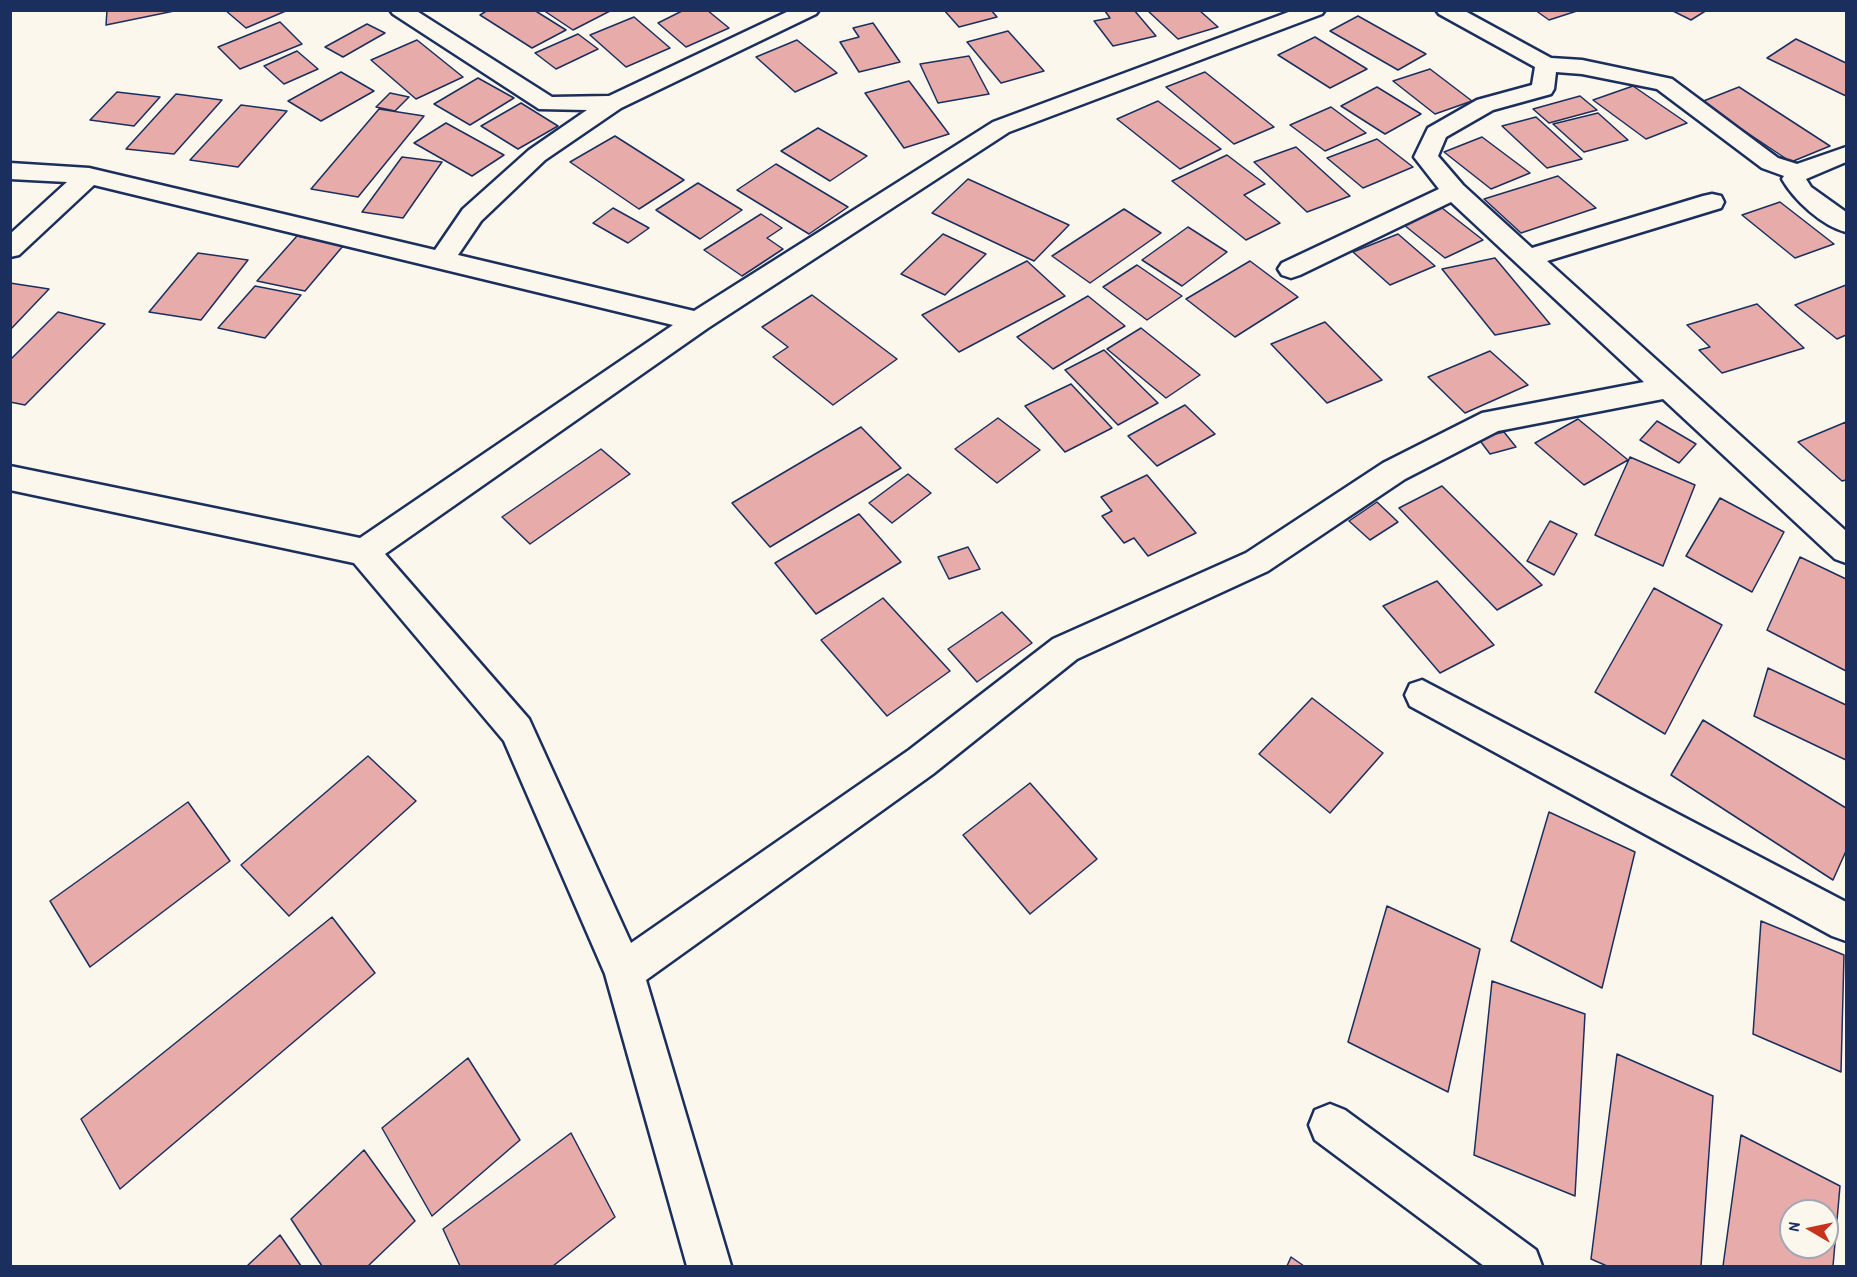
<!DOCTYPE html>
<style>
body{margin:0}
#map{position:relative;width:1857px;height:1277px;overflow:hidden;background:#fbf7ec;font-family:"Patrick Hand",sans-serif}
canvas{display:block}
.frame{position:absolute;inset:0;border:12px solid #1b2f5e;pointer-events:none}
.north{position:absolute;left:1779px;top:1199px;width:60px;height:60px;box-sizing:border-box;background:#fbf7ec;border:2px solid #a1a7b3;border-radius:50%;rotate:279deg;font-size:16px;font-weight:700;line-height:24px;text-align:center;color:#1b2f5e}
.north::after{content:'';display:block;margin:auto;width:21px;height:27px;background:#c8321e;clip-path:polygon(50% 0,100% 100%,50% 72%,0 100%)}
</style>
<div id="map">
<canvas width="1857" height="1277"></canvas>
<div class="frame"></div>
<div class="north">N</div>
</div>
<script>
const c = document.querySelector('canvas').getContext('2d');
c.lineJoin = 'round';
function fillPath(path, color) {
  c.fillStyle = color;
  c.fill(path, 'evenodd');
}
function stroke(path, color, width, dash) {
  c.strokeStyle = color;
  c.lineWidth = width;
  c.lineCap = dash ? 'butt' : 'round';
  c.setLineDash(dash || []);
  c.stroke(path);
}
const building = new Path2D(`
 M107 10H179L106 25Z
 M225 10H288L246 28Z
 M488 10H534L566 30 532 48 480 15Z
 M543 10H609L610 11 573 30Z
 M684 10H707L729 28 686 47 658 23Z
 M944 10H991L997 17 959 27Z
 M1134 10 1156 36 1113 46 1094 21 1110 18 1105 11Z
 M1147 10H1199L1218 27 1178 39Z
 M1535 10H1580L1549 20Z
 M1671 10H1707L1691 20Z
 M1358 16 1426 54 1398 70 1330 31Z
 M634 17 670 48 626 67 590 35Z
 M280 22 302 44 240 69 218 47Z
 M873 23 900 62 859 72 840 42 859 37 853 28Z
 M367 24 385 33 343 57 325 47Z
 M1008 31 1044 71 1001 83 967 42Z
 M578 34 598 49 556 69 535 53Z
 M1315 37 1367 69 1330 88 1278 55Z
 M1796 39 1846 63V96L1767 58Z
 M417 40 463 77 416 99 371 60Z
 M797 40 837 73 795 92 756 57Z
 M297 51 318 69 284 84 264 66Z
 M969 56 989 94 938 103 920 64Z
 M1430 69 1472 101 1435 114 1393 81Z
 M341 72 374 91 321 121 288 101Z
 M1205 72 1274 127 1234 144 1166 87Z
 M478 78 514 98 470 125 434 104Z
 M909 81 949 134 904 148 865 93Z
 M1633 86 1687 123 1646 139 1593 100Z
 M1377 87 1421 114 1385 134 1341 106Z
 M1739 87 1830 146 1791 162 1701 102Z
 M117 92 160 97 134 126 90 120Z
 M390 93 409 97 395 111 376 107Z
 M176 94 222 100 174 154 126 149Z
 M1580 96 1597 110 1549 123 1533 109Z
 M1158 101 1221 149 1180 169 1117 119Z
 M521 103 558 126 518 149 481 126Z
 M241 105 287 111 238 167 190 160Z
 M1331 107 1366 133 1325 151 1290 125Z
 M379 109 424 116 358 197 311 189Z
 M1598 113 1628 140 1584 152 1553 124Z
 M1536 117 1582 159 1547 168 1502 126Z
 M446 123 504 155 472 176 414 143Z
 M818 128 867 156 830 181 781 151Z
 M615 136 684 180 639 209 570 162Z
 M1482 137 1530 173 1491 189 1444 152Z
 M1377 139 1413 167 1363 188 1327 158Z
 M1296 147 1350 196 1307 212 1254 162Z
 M1227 155 1265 184 1244 195 1280 223 1246 240 1172 181Z
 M402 157 442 162 403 218 362 212Z
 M776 164 848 207 809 234 737 190Z
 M1558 176 1596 208 1521 233 1484 199Z
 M968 179 1069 225 1034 261 932 213Z
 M698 183 742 210 700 239 656 210Z
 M1780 202 1834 244 1795 258 1742 215Z
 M613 208 649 228 628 243 593 223Z
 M1442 208 1483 240 1445 258 1404 225Z
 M1124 209 1161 233 1090 283 1052 256Z
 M761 214 782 228 767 238 783 249 742 276 704 250Z
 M1188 227 1227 252 1182 286 1142 260Z
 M943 234 986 254 945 295 901 274Z
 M1398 234 1435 266 1390 285 1353 252Z
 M297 236 343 246 305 291 257 281Z
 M198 253 248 260 201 320 149 312Z
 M1495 258 1550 324 1495 335 1442 269Z
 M1027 261 1065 296 959 352 922 315Z
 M1250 261 1298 297 1235 337 1186 299Z
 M1137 265 1182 296 1147 320 1103 287Z
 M10 283 49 289 10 330Z
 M1846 285V335L1837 339 1795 305Z
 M255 286 301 295 265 338 218 328Z
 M812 295 897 359 833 405 773 357 788 347 762 327Z
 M1088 296 1125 326 1053 369 1017 337Z
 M1757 304 1804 348 1722 373 1699 350 1710 347 1687 325Z
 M58 312 105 324 25 405 10 402V360Z
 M1325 322 1382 380 1327 403 1271 344Z
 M1141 328 1200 375 1166 398 1107 349Z
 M1104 350 1158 403 1118 425 1065 370Z
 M1490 351 1528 385 1465 413 1428 377Z
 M1071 384 1112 428 1065 452 1025 406Z
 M1185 405 1215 434 1157 466 1128 436Z
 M998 418 1040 450 997 483 955 449Z
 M1578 419 1628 460 1584 485 1535 443Z
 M1657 421 1696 444 1679 463 1640 440Z
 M1846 422V480L1842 481 1798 442Z
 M861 427 901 468 770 547 732 503Z
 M1504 432 1516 447 1490 454 1478 438Z
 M601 449 630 474 530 544 502 517Z
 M1630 457 1695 485 1663 566 1595 535Z
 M908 474 931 493 892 523 869 503Z
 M1147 475 1196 533 1148 556 1134 538 1124 543 1102 516 1112 511 1101 497Z
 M1442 486 1542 585 1497 610 1399 508Z
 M1720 498 1784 532 1752 592 1686 556Z
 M1377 502 1398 522 1370 540 1349 521Z
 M859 514 901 562 816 614 775 563Z
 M1550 521 1577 534 1554 575 1527 561Z
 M968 547 980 569 949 579 938 557Z
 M1800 557 1846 579V671L1767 630Z
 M1437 581 1494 645 1440 673 1383 606Z
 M1654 588 1722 625 1665 734 1595 692Z
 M883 598 950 671 887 716 821 640Z
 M1002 612 1032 643 977 682 948 649Z
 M1768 668 1846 705V760L1754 716Z
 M1312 698 1383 753 1330 813 1259 754Z
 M1703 720 1846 808V851L1833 880 1671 775Z
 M368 756 416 801 289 916 241 865Z
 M1030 783 1097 859 1030 914 963 835Z
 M188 802 230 861 90 967 50 901Z
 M1549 812 1635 852 1602 988 1511 941Z
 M1387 906 1480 949 1448 1092 1348 1042Z
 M332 917 375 973 120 1189 81 1119Z
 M1761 921 1844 955 1841 1072 1753 1034Z
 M1492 981 1585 1014 1575 1196 1474 1155Z
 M1617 1054 1713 1096 1701 1266H1607L1591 1259Z
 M468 1058 520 1140 432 1216 382 1128Z
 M571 1133 615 1217 553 1266H460L443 1229Z
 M1741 1135 1840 1186 1833 1266H1723ZM1791 1211H1827V1247H1791Z
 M364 1150 415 1221 368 1266H322L291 1219Z
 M280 1235 301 1266H247Z
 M1291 1257 1304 1266H1287Z`);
fillPath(building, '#e7abaa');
stroke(building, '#1b2f5e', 1.5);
const street = new Path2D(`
 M390 10H415L552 97 609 96 791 10H819L816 14 621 108 545 160 481 221 458 255 694 311 993 122 1294 10H1325L1322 14 1009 132 708 328 385 554 529 719 631 943 909 750 1053 639 1246 553 1383 463 1482 413 1644 382 1451 202 1300 275 1291 278 1282 275 1278 269 1282 263 1439 189 1414 157 1428 128 1477 100 1532 85 1535 67 1439 14 1436 10H1463L1551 58 1582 60 1672 79 1778 158 1797 164 1846 147V162L1806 179 1811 187 1846 212V232C1822 226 1794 200 1782 179L1784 176 1762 168 1657 89 1582 74 1556 72 1554 89 1551 94 1493 110 1446 137 1438 156 1463 185 1532 248 1703 196 1712 194 1721 196 1724 202 1721 208 1547 261 1846 531V563L1835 559 1663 399 1498 431 1405 479 1268 571 1077 659 933 774 646 980 731 1266H687L605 974 504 741 354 563 10 490V466L360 538 673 325 94 185 19 255 10 257V234L67 182 10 179V163L89 168 435 250 463 209 529 150 587 110 539 109 393 14Z
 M1422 680 1846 902V941L1832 936 1410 706 1405 695 1410 684Z
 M1330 1104 1345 1110 1536 1250 1542 1266H1484L1315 1140 1309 1125 1315 1110Z`);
stroke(street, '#1b2f5e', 5);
fillPath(street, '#fbf7ec');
</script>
